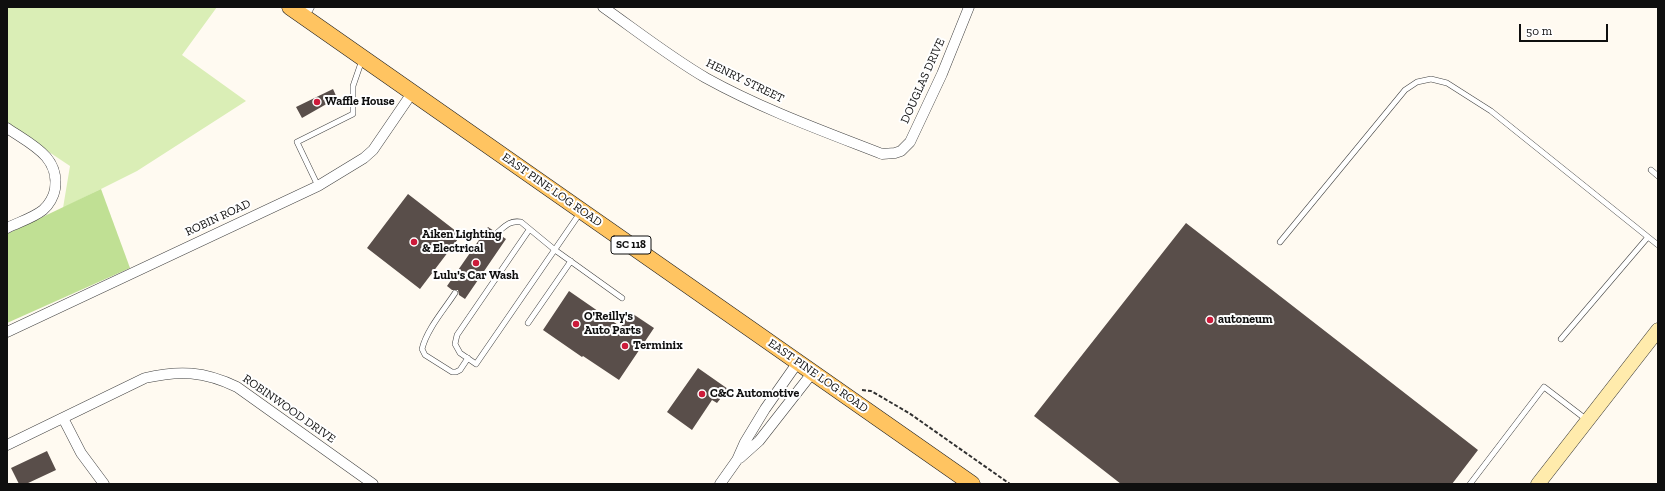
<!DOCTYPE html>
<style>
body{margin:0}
#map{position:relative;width:1665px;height:491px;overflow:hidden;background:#fffaf1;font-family:"Zilla Slab",serif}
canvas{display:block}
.frame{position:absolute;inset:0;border:8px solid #0f0f0f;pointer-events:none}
.scale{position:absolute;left:1519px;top:24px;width:89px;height:18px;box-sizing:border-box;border:2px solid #0f0f0f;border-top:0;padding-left:5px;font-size:12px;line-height:14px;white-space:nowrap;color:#0f0f0f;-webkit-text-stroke:3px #fff;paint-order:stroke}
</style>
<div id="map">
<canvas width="1665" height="491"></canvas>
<div class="frame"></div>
<div class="scale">50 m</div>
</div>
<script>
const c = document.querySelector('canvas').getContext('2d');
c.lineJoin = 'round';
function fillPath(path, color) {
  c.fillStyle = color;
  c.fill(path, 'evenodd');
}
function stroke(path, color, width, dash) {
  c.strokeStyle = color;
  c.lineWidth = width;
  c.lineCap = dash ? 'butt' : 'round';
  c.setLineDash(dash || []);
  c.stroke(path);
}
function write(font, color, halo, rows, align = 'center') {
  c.font = font + ' "Zilla Slab",serif';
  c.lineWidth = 4;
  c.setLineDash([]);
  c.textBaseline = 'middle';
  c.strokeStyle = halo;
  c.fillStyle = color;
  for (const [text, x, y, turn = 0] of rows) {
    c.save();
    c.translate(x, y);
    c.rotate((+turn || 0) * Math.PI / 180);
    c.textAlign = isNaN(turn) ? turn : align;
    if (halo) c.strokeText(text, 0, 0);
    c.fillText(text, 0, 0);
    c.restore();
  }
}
fillPath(new Path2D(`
 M7 7H217L182 55 246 101 137 171 63 208 70 166 7 124Z`), '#daeeb6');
fillPath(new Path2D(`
 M101 189 130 268 7 323V234Z`), '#c0e094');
fillPath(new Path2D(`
 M333 89 337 98 302 118 296 107Z
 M408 194 461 235 420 289 367 248Z
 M1186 223 1478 450 1452 484H1121L1034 416Z
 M488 227 494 231V236L497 237 500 235 506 239 465 299 459 295 458 290H452L447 286Z
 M569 291 621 327 630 312 654 328 619 380 583 356 582 357 543 330Z
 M698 368 728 389 717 403 712 400 692 430 667 412Z
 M47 451 56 470 26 484H19L11 468Z`), '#594e4a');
const lane = new Path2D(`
 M1651 170 1658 176
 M318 186 297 142 353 114V86L362 60
 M529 230 457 335 455 344 460 353 476 364 580 213
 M497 233C505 226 510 220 521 222L555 250 622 298
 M1280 242 1405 90 1417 82 1431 79 1447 83 1491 111 1658 245
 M455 293C444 310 427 329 422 349L425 355 452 372H456L460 370 468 358
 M528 323 571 261
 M1561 339 1648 237
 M1470 484 1544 387 1587 420`);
const street = new Path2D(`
 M603 7C637 31 670 57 706 78 762 109 823 131 882 154L895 153 901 151 910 142 942 74 969 7
 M303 16 309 7
 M7 128C30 144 60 156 55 189 54 196 49 205 43 210 33 218 19 222 7 228
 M7 332 318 186 364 158 373 150 412 93
 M63 418 81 453 104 484
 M7 445 145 378C179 370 204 371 237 387L373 484
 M740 458 759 441 813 372
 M720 484 737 460 745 442 765 409 798 362`);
const secondary = new Path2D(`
 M1538 484 1658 330`);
const primary = new Path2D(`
 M290 7 972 484`);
stroke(lane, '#424242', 6);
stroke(street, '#424242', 11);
stroke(secondary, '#313131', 15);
stroke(primary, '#202020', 17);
stroke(new Path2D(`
 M862 390 871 391 909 413 1010 484`), '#313131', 2, [4, 2]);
stroke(lane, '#fff', 5);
stroke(street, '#fff', 10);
stroke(secondary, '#ffebac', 14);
stroke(primary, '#ffc461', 16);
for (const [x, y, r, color] of [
 [317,102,4,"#cc1a3a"],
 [414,242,4,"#cc1a3a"],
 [476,263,4,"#cc1a3a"],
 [1210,320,4,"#cc1a3a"],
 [576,324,4,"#cc1a3a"],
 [625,346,4,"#cc1a3a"],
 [702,394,4,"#cc1a3a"]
]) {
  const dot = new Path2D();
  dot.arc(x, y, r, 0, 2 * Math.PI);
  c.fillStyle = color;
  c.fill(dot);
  stroke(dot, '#fff', 1.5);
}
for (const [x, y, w] of [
 [631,245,40]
]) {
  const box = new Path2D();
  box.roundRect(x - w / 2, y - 9, w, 18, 3);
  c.fillStyle = '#fff';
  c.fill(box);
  stroke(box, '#0f0f0f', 1);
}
write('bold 11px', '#0f0f0f', null, [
 ["SC 118",631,245]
]);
write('12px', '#0f0f0f', '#fff', [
 ["HENRY STREET",745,81,26],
 ["DOUGLAS DRIVE",923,81,-66],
 ["EAST PINE LOG ROAD",552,190,35],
 ["ROBIN ROAD",218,218,-25],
 ["EAST PINE LOG ROAD",818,376,35],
 ["ROBINWOOD DRIVE",289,409,35]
]);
write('bold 12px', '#0f0f0f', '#fff', [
 ["Waffle House",325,102],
 ["Aiken Lighting",422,235],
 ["& Electrical",422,249],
 ["Lulu's Car Wash",476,276,"center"],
 ["O'Reilly's",584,317],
 ["Auto Parts",584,331],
 ["autoneum",1218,320],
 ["Terminix",633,346],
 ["C&C Automotive",710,394]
], 'left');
</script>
